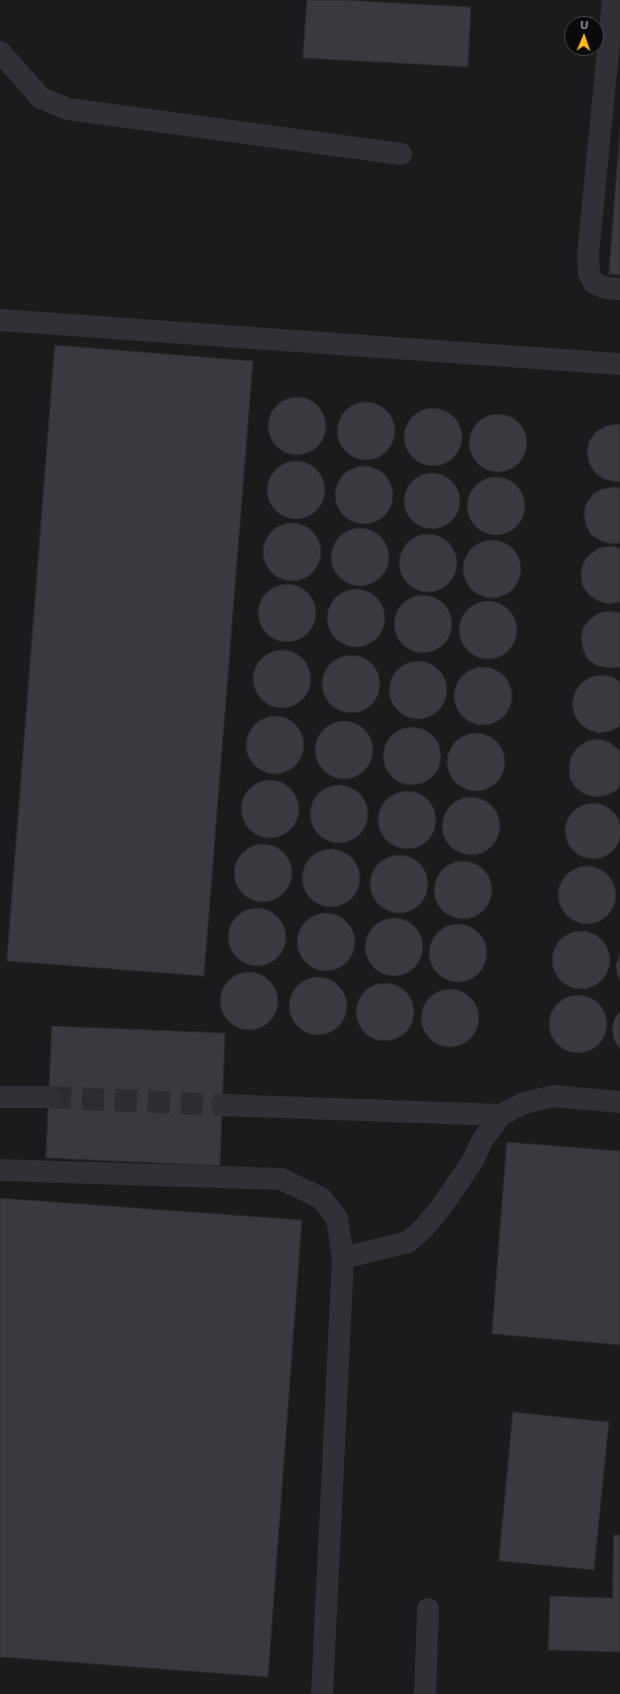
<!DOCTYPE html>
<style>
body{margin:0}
#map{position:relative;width:620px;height:1694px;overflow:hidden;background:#0f0f11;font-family:Arial,sans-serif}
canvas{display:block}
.north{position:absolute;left:564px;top:16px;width:40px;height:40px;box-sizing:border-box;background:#0a0a0c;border:1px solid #46484f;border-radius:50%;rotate:2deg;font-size:11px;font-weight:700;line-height:16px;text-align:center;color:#9fa5b3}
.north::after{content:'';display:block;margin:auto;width:14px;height:18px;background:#ffb719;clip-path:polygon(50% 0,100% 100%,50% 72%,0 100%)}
</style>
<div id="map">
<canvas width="620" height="1694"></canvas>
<div class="north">U</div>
</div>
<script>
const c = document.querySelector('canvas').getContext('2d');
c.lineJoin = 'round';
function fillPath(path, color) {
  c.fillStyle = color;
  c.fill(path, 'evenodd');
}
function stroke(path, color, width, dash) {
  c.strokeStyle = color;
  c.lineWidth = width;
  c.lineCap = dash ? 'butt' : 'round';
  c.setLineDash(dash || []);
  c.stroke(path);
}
fillPath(new Path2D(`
 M0 0H620V1694H0ZM572 24H596V48H572Z`), '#1b1b1e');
const building = new Path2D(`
 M307 0H346L471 7 468 67 303 58Z
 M620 128V275L609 274Z
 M55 345 253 361 204 976 7 961Z
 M268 426a29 29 0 1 1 58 0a29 29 0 1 1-58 0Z
 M337 431a29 29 0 1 1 58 0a29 29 0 1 1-58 0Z
 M404 437a29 29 0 1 1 58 0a29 29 0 1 1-58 0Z
 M469 443a29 29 0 1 1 58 0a29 29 0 1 1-58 0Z
 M617 424 620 425V481L615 482 604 479 595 473 589 463 587 452 589 441 596 432 606 426Z
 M267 490a29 29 0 1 1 58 0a29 29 0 1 1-58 0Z
 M335 495a29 29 0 1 1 58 0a29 29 0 1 1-58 0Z
 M404 501a28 28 0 1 1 56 0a28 28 0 1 1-56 0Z
 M467 506a29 29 0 1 1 58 0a29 29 0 1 1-58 0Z
 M614 487 620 488V543L612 544 601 541 591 535 586 525 584 514 586 504 593 494 602 489Z
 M263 552a29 29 0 1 1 58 0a29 29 0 1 1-58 0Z
 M331 557a29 29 0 1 1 58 0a29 29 0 1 1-58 0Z
 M399 563a29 29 0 1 1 58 0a29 29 0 1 1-58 0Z
 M463 569a29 29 0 1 1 58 0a29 29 0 1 1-58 0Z
 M611 546 620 548V602L609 604 598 601 589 595 582 585 581 574 583 563 590 554 599 548Z
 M258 613a29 29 0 1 1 58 0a29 29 0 1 1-58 0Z
 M327 618a29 29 0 1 1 58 0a29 29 0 1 1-58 0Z
 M394 624a29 29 0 1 1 58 0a29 29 0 1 1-58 0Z
 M459 630a29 29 0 1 1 58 0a29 29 0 1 1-58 0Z
 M611 611 620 613V667L609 668 598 666 588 660 583 650 581 639 583 628 590 619 599 613Z
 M253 679a29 29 0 1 1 58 0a29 29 0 1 1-58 0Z
 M322 684a29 29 0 1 1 58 0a29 29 0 1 1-58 0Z
 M389 690a29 29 0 1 1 58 0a29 29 0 1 1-58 0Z
 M454 696a29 29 0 1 1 58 0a29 29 0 1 1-58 0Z
 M603 675 613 677 620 682V726L611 731 600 733 589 730 580 724 574 714 572 703 575 692 581 683 591 677Z
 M246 745a29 29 0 1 1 58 0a29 29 0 1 1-58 0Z
 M315 750a29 29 0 1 1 58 0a29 29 0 1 1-58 0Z
 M383 756a29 29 0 1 1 58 0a29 29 0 1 1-58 0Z
 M447 762a29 29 0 1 1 58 0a29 29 0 1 1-58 0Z
 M598 739 609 742 620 751V786L617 790 607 795 596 797 586 795 576 788 570 779 569 768 571 756 578 747 587 741Z
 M241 809a29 29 0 1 1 58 0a29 29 0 1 1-58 0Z
 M310 814a29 29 0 1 1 58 0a29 29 0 1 1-58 0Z
 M378 820a29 29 0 1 1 58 0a29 29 0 1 1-58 0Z
 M442 826a29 29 0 1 1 58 0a29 29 0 1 1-58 0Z
 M565 831a28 28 0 1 1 56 0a28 28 0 1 1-56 0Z
 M234 873a29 29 0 1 1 58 0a29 29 0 1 1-58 0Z
 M302 878a29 29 0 1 1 58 0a29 29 0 1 1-58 0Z
 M370 884a29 29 0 1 1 58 0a29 29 0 1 1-58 0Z
 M434 890a29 29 0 1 1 58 0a29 29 0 1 1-58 0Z
 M558 895a29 29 0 1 1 58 0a29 29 0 1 1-58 0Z
 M228 937a29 29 0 1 1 58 0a29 29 0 1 1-58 0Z
 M297 942a29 29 0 1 1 58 0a29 29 0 1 1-58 0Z
 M365 947a29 29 0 1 1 58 0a29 29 0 1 1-58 0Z
 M429 953a29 29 0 1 1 58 0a29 29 0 1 1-58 0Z
 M552 960a29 29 0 1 1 58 0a29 29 0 1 1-58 0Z
 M620 953V981L618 977 616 966Z
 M220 1001a29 29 0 1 1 58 0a29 29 0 1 1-58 0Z
 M289 1006a29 29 0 1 1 58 0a29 29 0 1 1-58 0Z
 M356 1012a29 29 0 1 1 58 0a29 29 0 1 1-58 0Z
 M421 1018a29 29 0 1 1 58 0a29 29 0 1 1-58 0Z
 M549 1024a29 29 0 1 1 58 0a29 29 0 1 1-58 0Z
 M620 1011V1050L614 1040 612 1029 615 1018Z
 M52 1026 225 1033 220 1166 46 1158Z
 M507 1142 620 1151V1345L492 1334Z
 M0 1198 302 1220 268 1677 0 1657Z
 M513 1412 609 1422 594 1570 499 1561Z
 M614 1535H620V1652L548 1650 550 1596 612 1598Z`);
fillPath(building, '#383a3f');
stroke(building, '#29292d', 1);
stroke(new Path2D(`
 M49 1097 222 1105`), '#2c2d31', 22, [22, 11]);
stroke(new Path2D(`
 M613 0 588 254 589 273 594 283 606 288 620 289
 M0 52 41 98 68 109 401 154
 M0 320 620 364
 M0 1097H49
 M222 1105 501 1115
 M0 1170 281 1179 321 1198 337 1218 343 1258 322 1694
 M343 1258 408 1242 423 1229 439 1210 472 1162 483 1139 501 1115 524 1103 554 1096 620 1102
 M425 1694 428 1609`), '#303136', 22);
</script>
